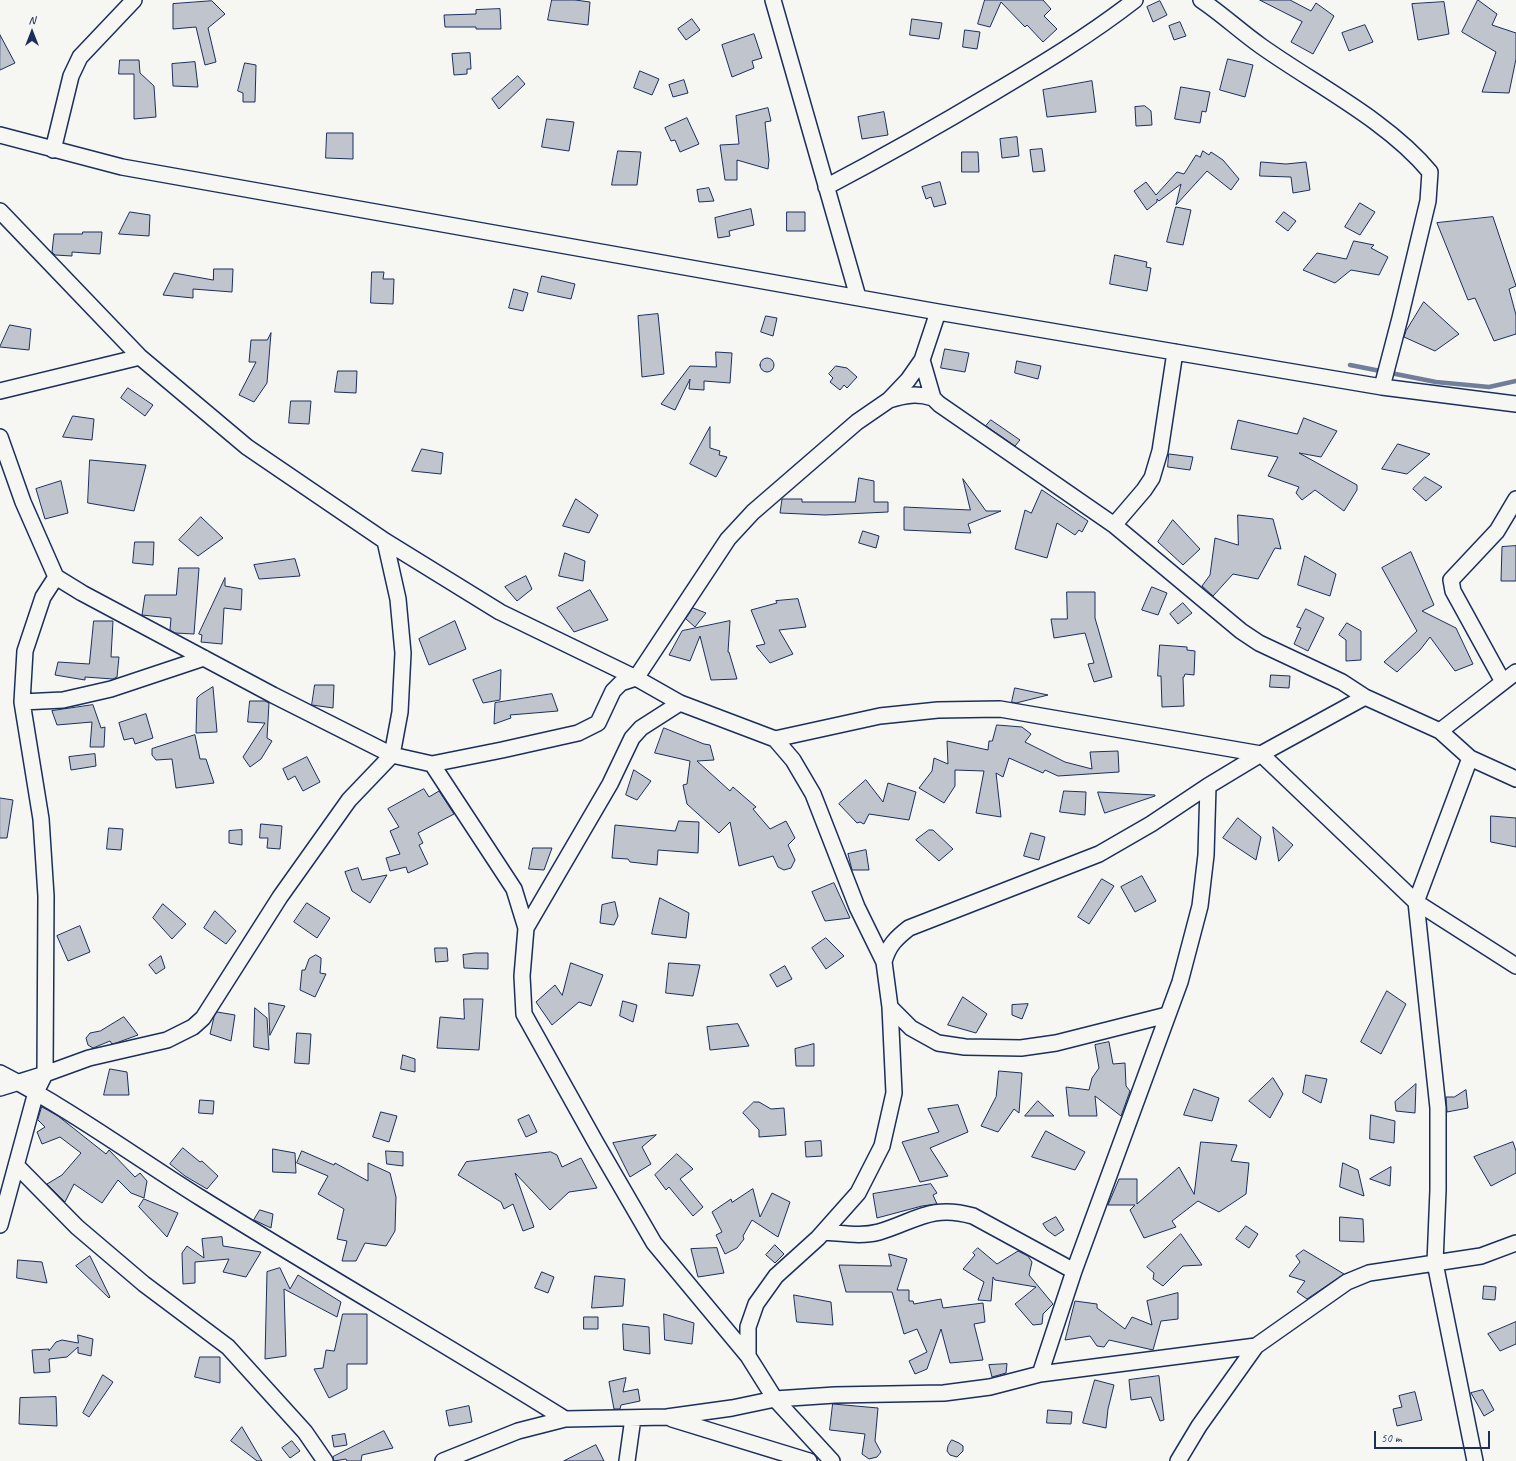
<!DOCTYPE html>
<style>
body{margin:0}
#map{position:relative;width:1516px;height:1461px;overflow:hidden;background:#f6f6f2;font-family:Caveat,sans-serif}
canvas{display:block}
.north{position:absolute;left:12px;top:12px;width:40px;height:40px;-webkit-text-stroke:3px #f6f6f2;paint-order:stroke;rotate:0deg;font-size:11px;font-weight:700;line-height:16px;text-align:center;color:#1b2f5e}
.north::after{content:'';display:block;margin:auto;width:14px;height:18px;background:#1b2f5e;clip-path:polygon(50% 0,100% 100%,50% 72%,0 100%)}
.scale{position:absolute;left:1374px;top:1431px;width:116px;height:18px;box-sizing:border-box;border:2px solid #1b2f5e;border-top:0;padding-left:5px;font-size:12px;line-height:14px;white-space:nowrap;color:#1b2f5e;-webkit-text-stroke:3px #f6f6f2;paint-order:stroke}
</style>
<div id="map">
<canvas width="1516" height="1461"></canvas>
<div class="north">N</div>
<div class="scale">50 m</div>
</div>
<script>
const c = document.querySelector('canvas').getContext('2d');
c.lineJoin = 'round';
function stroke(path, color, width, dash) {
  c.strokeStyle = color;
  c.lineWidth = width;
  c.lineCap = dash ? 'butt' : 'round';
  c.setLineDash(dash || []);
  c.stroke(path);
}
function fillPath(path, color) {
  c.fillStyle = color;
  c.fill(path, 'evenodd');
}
stroke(new Path2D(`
 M1350 365 1436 382 1489 387 1516 381`), '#717e99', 4.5);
const building = new Path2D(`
 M552 0H575L590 2 588 25 548 20Z
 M985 0H1043L1051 9 1044 16 1057 29 1043 42 1027 25 1025 27 1001 2 990 27 978 24Z
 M1260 0H1290L1311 11 1316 3 1334 16 1313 54 1291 42 1302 22Z
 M1478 0 1497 14 1492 25 1516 33V59L1509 93 1482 92 1496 52 1462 32Z
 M212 1 225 14 208 28 216 62 205 65 196 27 173 29V4Z
 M1160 1 1167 15 1153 22 1147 7Z
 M1444 2 1449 34 1418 40 1412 4Z
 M500 9 501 29H476V27H445L444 15 476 14V10Z
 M692 19 700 30 686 40 678 29Z
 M912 19 942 23 939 39 910 35Z
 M1180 22 1186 36 1174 40 1169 26Z
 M1365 25 1373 42 1349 51 1342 33Z
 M965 30 980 32 977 49 963 47Z
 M754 34 762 58 752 61 754 68 732 77 722 45Z
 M0 35 15 63 0 70Z
 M470 53 471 69H467V74L454 75 452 54Z
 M1228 59 1253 65 1245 97 1220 90Z
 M120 60H139L140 73 154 86 156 117 134 119V74H119Z
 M195 62 198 87 173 86 172 64Z
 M245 63 256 65 255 102H243V93L238 91Z
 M640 71 659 79 652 95 634 88Z
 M518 76 525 84 499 109 492 99Z
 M684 80 688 93 673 97 669 85Z
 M1092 81 1096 112 1047 117 1043 90Z
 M1181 87 1210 92 1206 112 1202 111 1200 123 1175 119Z
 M1145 106 1151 111 1152 125 1136 126 1135 107Z
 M768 108 771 121 765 122 769 160 768 169 737 160V180H725L720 145 739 144 736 116Z
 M884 112 888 135 862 139 858 117Z
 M687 118 699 144 680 152 675 140 671 141 665 128Z
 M547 119 574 122 569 151 542 147Z
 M327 133H353V159L326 158Z
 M1017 137 1019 156 1002 158 1000 139Z
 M1042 149 1045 171 1033 172 1030 150Z
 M618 151 641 152 637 185H612Z
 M1203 151 1209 155 1211 152 1223 160 1239 179 1231 190 1207 171 1176 205 1181 184 1159 201 1157 199V202L1147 210 1134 191 1146 182 1156 195 1177 172 1184 174 1196 155 1200 157Z
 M962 152H978L979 172H962Z
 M1261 162 1286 164 1306 162 1310 190 1293 193 1291 177 1260 176Z
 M940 182 946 204 934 207 931 197 926 199 922 187Z
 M709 188 714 201 699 202 697 190Z
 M1360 203 1375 212 1360 235 1345 227Z
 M1176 207 1191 210 1183 245 1167 242Z
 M751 209 754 225 729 231 730 236 718 238 715 218Z
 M130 212 150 215 149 236 119 234Z
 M787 212H805V231H787Z
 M1284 212 1296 221 1288 231 1276 222Z
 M1493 217 1516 286 1509 289 1516 315V334L1494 341 1475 298 1468 300 1437 223Z
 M83 232H102L100 254 72 252V256L55 255 52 252 54 234H82Z
 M1354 241 1374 245 1371 248 1388 257 1379 275 1351 270 1335 283 1303 270 1317 253 1346 259Z
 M1115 255 1147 262 1146 267 1151 268 1147 291 1110 284Z
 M214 269H233L232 292 193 289V298L163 295 174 273 213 280Z
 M372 272H384L383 279H394L393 304 371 303Z
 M542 276 575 284 571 299 538 292Z
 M514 289 528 293 523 311 509 308Z
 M1424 302 1459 334 1435 351 1404 337 1406 331Z
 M658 314 664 374 642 377 638 316Z
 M766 316 777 318 773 336 761 332Z
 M10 325 31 329 29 350 0 347Z
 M271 333 267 383 254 402 239 395 256 362H249L251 340H267Z
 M945 349 969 353 965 372 941 368Z
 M716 352 732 353 730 383 704 381V390L689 389 690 379 675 410 661 404 690 366 716 367Z
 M760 365a7 7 0 1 1 14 0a7 7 0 1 1-14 0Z
 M1017 361 1041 366 1038 379 1015 373Z
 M836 366 847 368 857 377 847 388 844 385 840 390 830 382 833 378 829 374Z
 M338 371H357L356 393 335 392Z
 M128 388 153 405 145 416 121 398Z
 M291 401H311L309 424 289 423Z
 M73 416 94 419 92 440 63 437Z
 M1304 418 1337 431 1321 457 1299 453 1357 485V490L1344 511 1315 490 1302 500 1296 493 1299 487 1268 476 1278 457 1231 449 1238 420 1297 434Z
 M991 420 1020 440 1015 446 986 426Z
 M710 427V448L720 451 719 455 727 457 716 477 690 464Z
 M1398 444 1430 454 1407 474 1382 469Z
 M422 449 443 453 441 474 412 471Z
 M1169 454 1193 457 1190 470 1168 467Z
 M90 460 146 465 134 511 88 503Z
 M1425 477 1442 487 1426 501 1413 489Z
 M859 478 874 481V502H888V512L825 515 780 513 782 499H802V502H855Z
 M963 479 986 511H1001L968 524 971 533 904 530V507L970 510Z
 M61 481 68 513 45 519 36 489Z
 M1042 490 1088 521 1082 532 1079 530 1075 535 1057 523 1047 558 1015 549 1025 510 1031 513Z
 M576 499 598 515 589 533 563 526Z
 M1238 515 1273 519 1281 549 1275 548 1258 579 1233 574 1213 596 1202 586 1210 575 1215 538 1238 545Z
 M201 517 223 538 198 556 179 540Z
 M1173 520 1200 549 1183 565 1158 542Z
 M863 531 879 536 876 548 859 543Z
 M135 542H154L153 565 133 563Z
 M1516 546V581H1501L1502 547Z
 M1411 552 1434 605 1422 611 1456 628 1473 664 1455 671 1430 637 1420 650 1397 672 1384 662 1417 631 1382 568Z
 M565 553 585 561 583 581 559 576Z
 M1305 556 1336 574 1330 596 1298 585Z
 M295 559 300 576 259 579 254 565Z
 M179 568H199L194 634 175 633 170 630 171 618 142 615 145 595H176Z
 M526 576 532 589 517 601 505 587Z
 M225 578V586L242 589 241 610 224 608 222 644 201 642 202 635 199 634Z
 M1152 587 1167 593 1158 615 1142 610Z
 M590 590 608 620 574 632 557 608Z
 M1067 592H1095V618L1112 677 1094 682 1088 664 1094 663 1085 633 1054 638 1051 619H1067Z
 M798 599 806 627 779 630 793 654 770 663 756 646 765 644 751 610 777 603 776 601Z
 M1183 603 1192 613 1178 624 1170 614Z
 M693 608 706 613 695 627 686 619Z
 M1306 609 1324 618 1308 651 1294 644 1301 628 1297 627Z
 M94 621H113L111 657H119L117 677 113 679 85 677V680L55 675 58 662 89 664Z
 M455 621 466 649 429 665 419 639Z
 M730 621 728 652H729L737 679 711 680 700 636 690 661 669 655 682 631Z
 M1347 623 1361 631V660L1346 661V640L1339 635Z
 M1160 645 1187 647V650L1195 651 1194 675 1185 674 1184 677H1183L1184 706 1162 707 1161 676H1158Z
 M501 670 500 700 483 703 473 680Z
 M1271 675 1290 676 1289 688 1270 687Z
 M315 685H334L333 708 312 705Z
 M213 687 217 732 196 733 197 698 200 695Z
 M1015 688 1048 695 1016 703 1012 702Z
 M552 694 558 711 510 715 511 718 494 724 495 703Z
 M250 701H265L269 703 267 738 272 741 261 759 250 767 243 757 265 723 248 722Z
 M93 705 101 728 105 727 104 747H90L92 722 57 725 52 711Z
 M146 714 153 738 135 744 133 738 124 740 119 723Z
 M997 725 1022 727 1031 734 1025 742 1065 762 1092 769 1090 752 1118 751 1119 772 1058 776 1045 770 1043 773 1009 758 1003 777 996 773 1001 817 976 813 984 771 955 770V786L944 803 919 788 932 771 934 758 948 764 947 741 988 750 989 741H992Z
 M664 728 704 744 710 745 714 760 697 761 730 791 733 787 756 807 753 809 770 829 786 821 795 838 788 845 795 860 791 868 784 870 778 867 773 856 739 866 730 822 719 833 687 804 683 785 687 784 690 761 655 753Z
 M195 735 200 759H206L214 783 176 788 172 759 156 760 152 755V749Z
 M95 754 96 766 71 770 69 757Z
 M307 757 320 782 303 791 295 776 288 780 283 769Z
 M634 770 651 781 637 800 626 795Z
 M866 780 883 802 888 783 916 792 909 820 869 814 864 824 860 822 857 823 839 804Z
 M424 789 429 797 439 791 454 814 418 833 423 843 419 845 428 864 408 873 406 867 390 871 386 858 400 854 390 831 399 827 388 809Z
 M1064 791 1086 792 1085 815 1060 812Z
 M1098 792 1155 795V796L1105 813Z
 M0 798 13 800 7 838H0Z
 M1491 816 1516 818V847L1491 842Z
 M1238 818 1261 837 1256 860 1223 838Z
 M679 821 699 822 698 853 658 850 657 865 630 862 628 859 612 858 615 825 675 831Z
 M261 824 282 826 280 849 267 848 268 838H260Z
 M1273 827 1293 845 1279 861Z
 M109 828 123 829 121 850 107 849Z
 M242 830V845L229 843V831Z
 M929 830H933L953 849 939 861 916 840Z
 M1031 833 1045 837 1039 860 1024 856Z
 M533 848H552L544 870 529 869Z
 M866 850 869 870H852L848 854Z
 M358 868 362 880 387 875 370 903 352 891 345 872Z
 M1142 876 1156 901 1135 912 1121 887Z
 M1102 879 1114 886 1089 924 1078 917Z
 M834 883 850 918 825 921 812 892Z
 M660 898 689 913 686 938 652 934Z
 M615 902 618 916 614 925 600 923 602 905Z
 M307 903 330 918 317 938 294 922Z
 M163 904 186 924 172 939 153 918Z
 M215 911 236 931 226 944 204 928Z
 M80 926 90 952 68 961 57 936Z
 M826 938 844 956 826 969 812 948Z
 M435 948H447L448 961 436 962Z
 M475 953H488V969L464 968 463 955Z
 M316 955 321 958V962L320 973 326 974 315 997 300 990 302 970H305L309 959Z
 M161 956 165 968 156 974 149 965Z
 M571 963 603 975 591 1006 579 1002 552 1025 536 1002 555 985 562 995Z
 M669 963 700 965 693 996 666 993Z
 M785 966 792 979 777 987 770 975Z
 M1387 991 1406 1004 1381 1054 1361 1042Z
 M963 997 987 1014 976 1033 948 1025Z
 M464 999H483L479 1050 437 1048 440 1017 464 1019Z
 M623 1001 637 1005 633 1022 620 1016Z
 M269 1003 285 1006 270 1035Z
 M1028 1004 1022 1019 1012 1015V1005Z
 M255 1008 267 1018 269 1050 254 1047Z
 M217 1012 235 1015 231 1041 210 1034 214 1017Z
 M124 1017 138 1035 116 1043 112 1044 110 1041 93 1048 88 1045 86 1038 90 1033 100 1031Z
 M738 1024 749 1046 710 1050 707 1027Z
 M297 1033 311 1034 309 1064 295 1063Z
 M1109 1042 1113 1064 1125 1063 1126 1086 1130 1091 1121 1116 1095 1096 1097 1116H1069L1066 1087 1089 1090 1092 1078 1099 1068 1095 1045Z
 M814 1044V1066H796L795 1049Z
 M403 1055 415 1059V1072L401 1069Z
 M110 1069 127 1072 129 1095H104Z
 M999 1071 1022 1073 1019 1113 1014 1109 998 1132 981 1126 996 1097Z
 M1306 1075 1327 1079 1321 1103 1303 1093Z
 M1273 1078 1283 1094 1270 1118 1249 1101Z
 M1416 1084 1415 1113 1396 1111 1395 1102Z
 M1194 1089 1219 1098 1212 1121 1184 1115Z
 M1466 1090 1468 1108 1447 1112 1446 1097H1454Z
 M200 1100 214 1101 213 1114 199 1113Z
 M1038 1101 1054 1116H1025Z
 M754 1102H759L771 1109 784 1108 786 1135 759 1137V1130L743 1113Z
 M958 1105 968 1132 930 1148 948 1176 920 1182 902 1142 939 1132 928 1109Z
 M42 1107 58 1116 106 1154 109 1150 135 1177 140 1173 147 1181 144 1198 131 1193 118 1180 102 1203 74 1184 65 1202 47 1184 62 1175 81 1153 60 1137 42 1144 37 1132 45 1127 38 1120Z
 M381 1112 397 1116 389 1142 373 1137Z
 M529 1115 537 1132 526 1137 518 1120Z
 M1371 1115 1395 1121 1394 1143 1370 1139Z
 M1046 1131 1085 1152 1075 1170 1032 1157Z
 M656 1135 642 1147 651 1164 630 1177 613 1143Z
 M821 1141 822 1156 806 1157 805 1142Z
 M1201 1142 1237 1145 1231 1161 1249 1163 1246 1194 1219 1212 1198 1201 1172 1221 1176 1227 1144 1238 1130 1210 1135 1205H1108L1119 1179H1137V1204L1179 1167 1194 1194Z
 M1513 1142 1516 1151V1173L1491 1186 1474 1157Z
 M183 1148 200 1162 202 1161 218 1176 207 1189 185 1176 170 1164Z
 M273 1149 295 1153 296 1173 273 1172Z
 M302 1151 334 1165 335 1163 368 1181V1163L390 1173 396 1197 395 1231 386 1246 365 1243 356 1261H342L347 1241 337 1239 344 1209 318 1194 328 1176 297 1163Z
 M386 1151 403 1152V1166L387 1164Z
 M551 1152 557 1155 562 1167 581 1158 597 1188 569 1192 550 1210 515 1173 534 1227 523 1231 513 1204 504 1209 501 1202 458 1175 466 1162Z
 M677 1154 693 1169 680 1179 703 1207 693 1216 669 1187 666 1190 655 1175Z
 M1343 1163 1358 1170 1364 1196 1340 1187Z
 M1391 1167 1390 1186 1370 1179Z
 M931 1184 937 1193 933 1195 937 1204 922 1206 877 1218 873 1194Z
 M753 1189 760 1217 772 1193 790 1202 778 1237 752 1220 743 1236 744 1239 737 1248 725 1254 716 1235 722 1232 712 1212 731 1199 732 1202Z
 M144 1199 178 1213 167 1237 139 1207Z
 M260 1210 273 1214 271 1228 254 1220Z
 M1056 1217 1064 1230 1055 1236 1047 1230 1043 1224Z
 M1340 1217 1363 1219 1364 1242 1340 1241Z
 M1246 1226 1258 1234 1249 1248 1236 1239Z
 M1181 1234 1202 1265 1183 1266 1163 1286 1153 1279 1154 1273 1147 1267Z
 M222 1237 223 1246 261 1252 246 1277 223 1272 229 1259 195 1262V1283L183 1284 182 1253 187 1246 204 1258 202 1239Z
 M775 1245 784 1254 775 1263 766 1255Z
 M717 1248 724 1273 698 1277 691 1249Z
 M978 1248 997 1264 1018 1251 1028 1256 1032 1262 1029 1275 1053 1304 1043 1314 1042 1324 1033 1325 1015 1304 1036 1287 995 1280 993 1277 991 1301 978 1300 984 1282 963 1269 975 1255 973 1253Z
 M1304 1250 1344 1274 1307 1299 1297 1292 1305 1281 1289 1276 1300 1262 1296 1256Z
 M889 1254 907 1259 897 1290H909V1301H913L914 1304 941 1299 943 1308 983 1303 985 1322 974 1324 983 1360 950 1363 941 1329 927 1369 915 1374 909 1361 927 1352 917 1329 904 1334 892 1292H846L839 1265 891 1266Z
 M90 1256 110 1297 109 1298 76 1266Z
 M18 1260 42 1262 47 1283 17 1278Z
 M280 1268 290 1289 298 1275 341 1302 337 1317 284 1289 286 1356 265 1359 267 1272Z
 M542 1272 554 1277 548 1293 535 1288Z
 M595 1276 625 1279 623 1306 592 1308Z
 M1484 1286 1496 1287 1495 1300 1483 1299Z
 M1178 1293V1319L1161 1321 1153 1350 1109 1340 1104 1347 1097 1346 1090 1336 1065 1340 1075 1301 1097 1304V1308L1125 1329 1132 1317 1152 1325 1147 1301Z
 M794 1295 831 1302 833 1325 797 1322Z
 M343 1314H367V1364H347V1389L329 1398 314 1369 323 1368 326 1350 334 1351Z
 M664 1314 694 1323 692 1344 665 1340Z
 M584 1317H598V1329H584Z
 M1516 1322V1344L1500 1351 1488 1334Z
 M623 1324 649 1327 650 1354 624 1350Z
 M78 1335 93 1339 91 1356 78 1353V1347L67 1357 49 1359 50 1372 34 1373 32 1350 49 1349V1351L56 1342 62 1340 78 1343Z
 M200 1357H220V1383L195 1377Z
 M1007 1364 1006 1373 992 1377 989 1365Z
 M103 1375 113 1382 89 1417 83 1413Z
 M1159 1376 1164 1420 1160 1421 1151 1397 1131 1400 1129 1380Z
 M626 1378 623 1392 638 1389 640 1401 621 1405 620 1409H614L609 1382Z
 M1095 1380 1114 1385 1108 1409 1106 1428 1083 1423Z
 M1483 1390 1494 1410 1484 1416 1471 1393Z
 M1415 1392 1422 1420 1397 1426 1393 1409 1402 1407 1399 1396Z
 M56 1397 57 1426 19 1424 20 1398Z
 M833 1404 878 1408 875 1441 881 1452 877 1457 869 1459 862 1454 865 1434 830 1430Z
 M469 1406 472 1422 449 1426 446 1411Z
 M1048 1410 1072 1412 1071 1424 1047 1423Z
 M242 1427 262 1461H257L231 1441Z
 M384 1431 393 1448 362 1455 361 1461H347L346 1459 334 1461 333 1457Z
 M345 1434 347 1445 334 1447 332 1436Z
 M952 1440 959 1443 963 1446V1451L957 1457 950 1455 947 1451 948 1446Z
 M292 1441 300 1451 290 1458 282 1448Z
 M596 1445 604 1461H564Z`);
fillPath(building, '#c0c4cd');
stroke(building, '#1b2f5e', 1);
const minor = new Path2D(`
 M773 0 858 297
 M1201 0C1222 14 1241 32 1261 46 1316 85 1388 121 1430 172L1428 201 1400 318 1382 387
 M0 135 122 167 938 312 1382 387 1516 404
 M53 150 71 76 80 57 134 0
 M826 187C883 157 938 126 993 93 1042 64 1090 35 1135 0
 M0 211 140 357 247 447 385 541 500 612 636 678 680 703 775 739 793 760 813 794 857 907 884 962 890 1007 894 1093 882 1146 858 1193 818 1238 776 1276 756 1304 748 1327V1356
 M922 360 933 398 939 404 1114 525 1241 631 1259 643 1342 682 1365 697 1440 731 1470 758 1416 902 1516 966
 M0 391 140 357
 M889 400C905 395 917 393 933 398
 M0 437 23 502 56 577 82 593 273 695 392 755 432 764 502 750 578 733 598 723 613 691 621 683 636 678 728 539 753 512 857 422 889 400 908 380 922 360 938 312
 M1114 525 1144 490 1152 478 1160 451 1175 352
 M1503 682 1453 591 1451 580 1497 531 1516 499
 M22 702 63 700 111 689 204 658
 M1440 731 1516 672
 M775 739 880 716 938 710 1000 709 1261 754 1416 902 1438 1108V1190L1435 1263 1475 1461
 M1470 758 1516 779
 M432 764 514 889 526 928 522 976 524 1014 596 1143 654 1243 748 1356 775 1399 832 1461
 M526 928 610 784 632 738 641 728 680 703
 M884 962C888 946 896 938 909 928L1099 854 1151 824 1208 786 1261 754 1365 697
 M890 1007 911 1028 938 1043 965 1047 1021 1048 1056 1043 1167 1015
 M0 1073C70 1109 134 1156 201 1198 321 1273 445 1344 565 1419
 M0 1088 45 1074 89 1058 167 1040 193 1027 203 1018 280 897 349 800 392 755 400 712 403 653 398 599 385 541
 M16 1165 77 1227 144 1284 228 1347 305 1432 325 1461
 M0 1225 36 1092 45 1074 46 896 41 819 22 702 25 651 43 597 56 577
 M824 1232C842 1233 861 1237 879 1232 916 1221 931 1204 973 1216L1074 1271
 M1040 1374 1074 1271 1180 982 1200 906 1206 855 1208 786
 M672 1419 809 1461
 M443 1461 518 1431 565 1419 667 1417 732 1408 775 1399 835 1395 944 1393 990 1387 1040 1374 1256 1346 1347 1282 1369 1273 1481 1256 1516 1243
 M627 1461 633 1418
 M1178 1461 1199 1426 1256 1346`);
stroke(minor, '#1b2f5e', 18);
stroke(minor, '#f6f6f2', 15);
</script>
